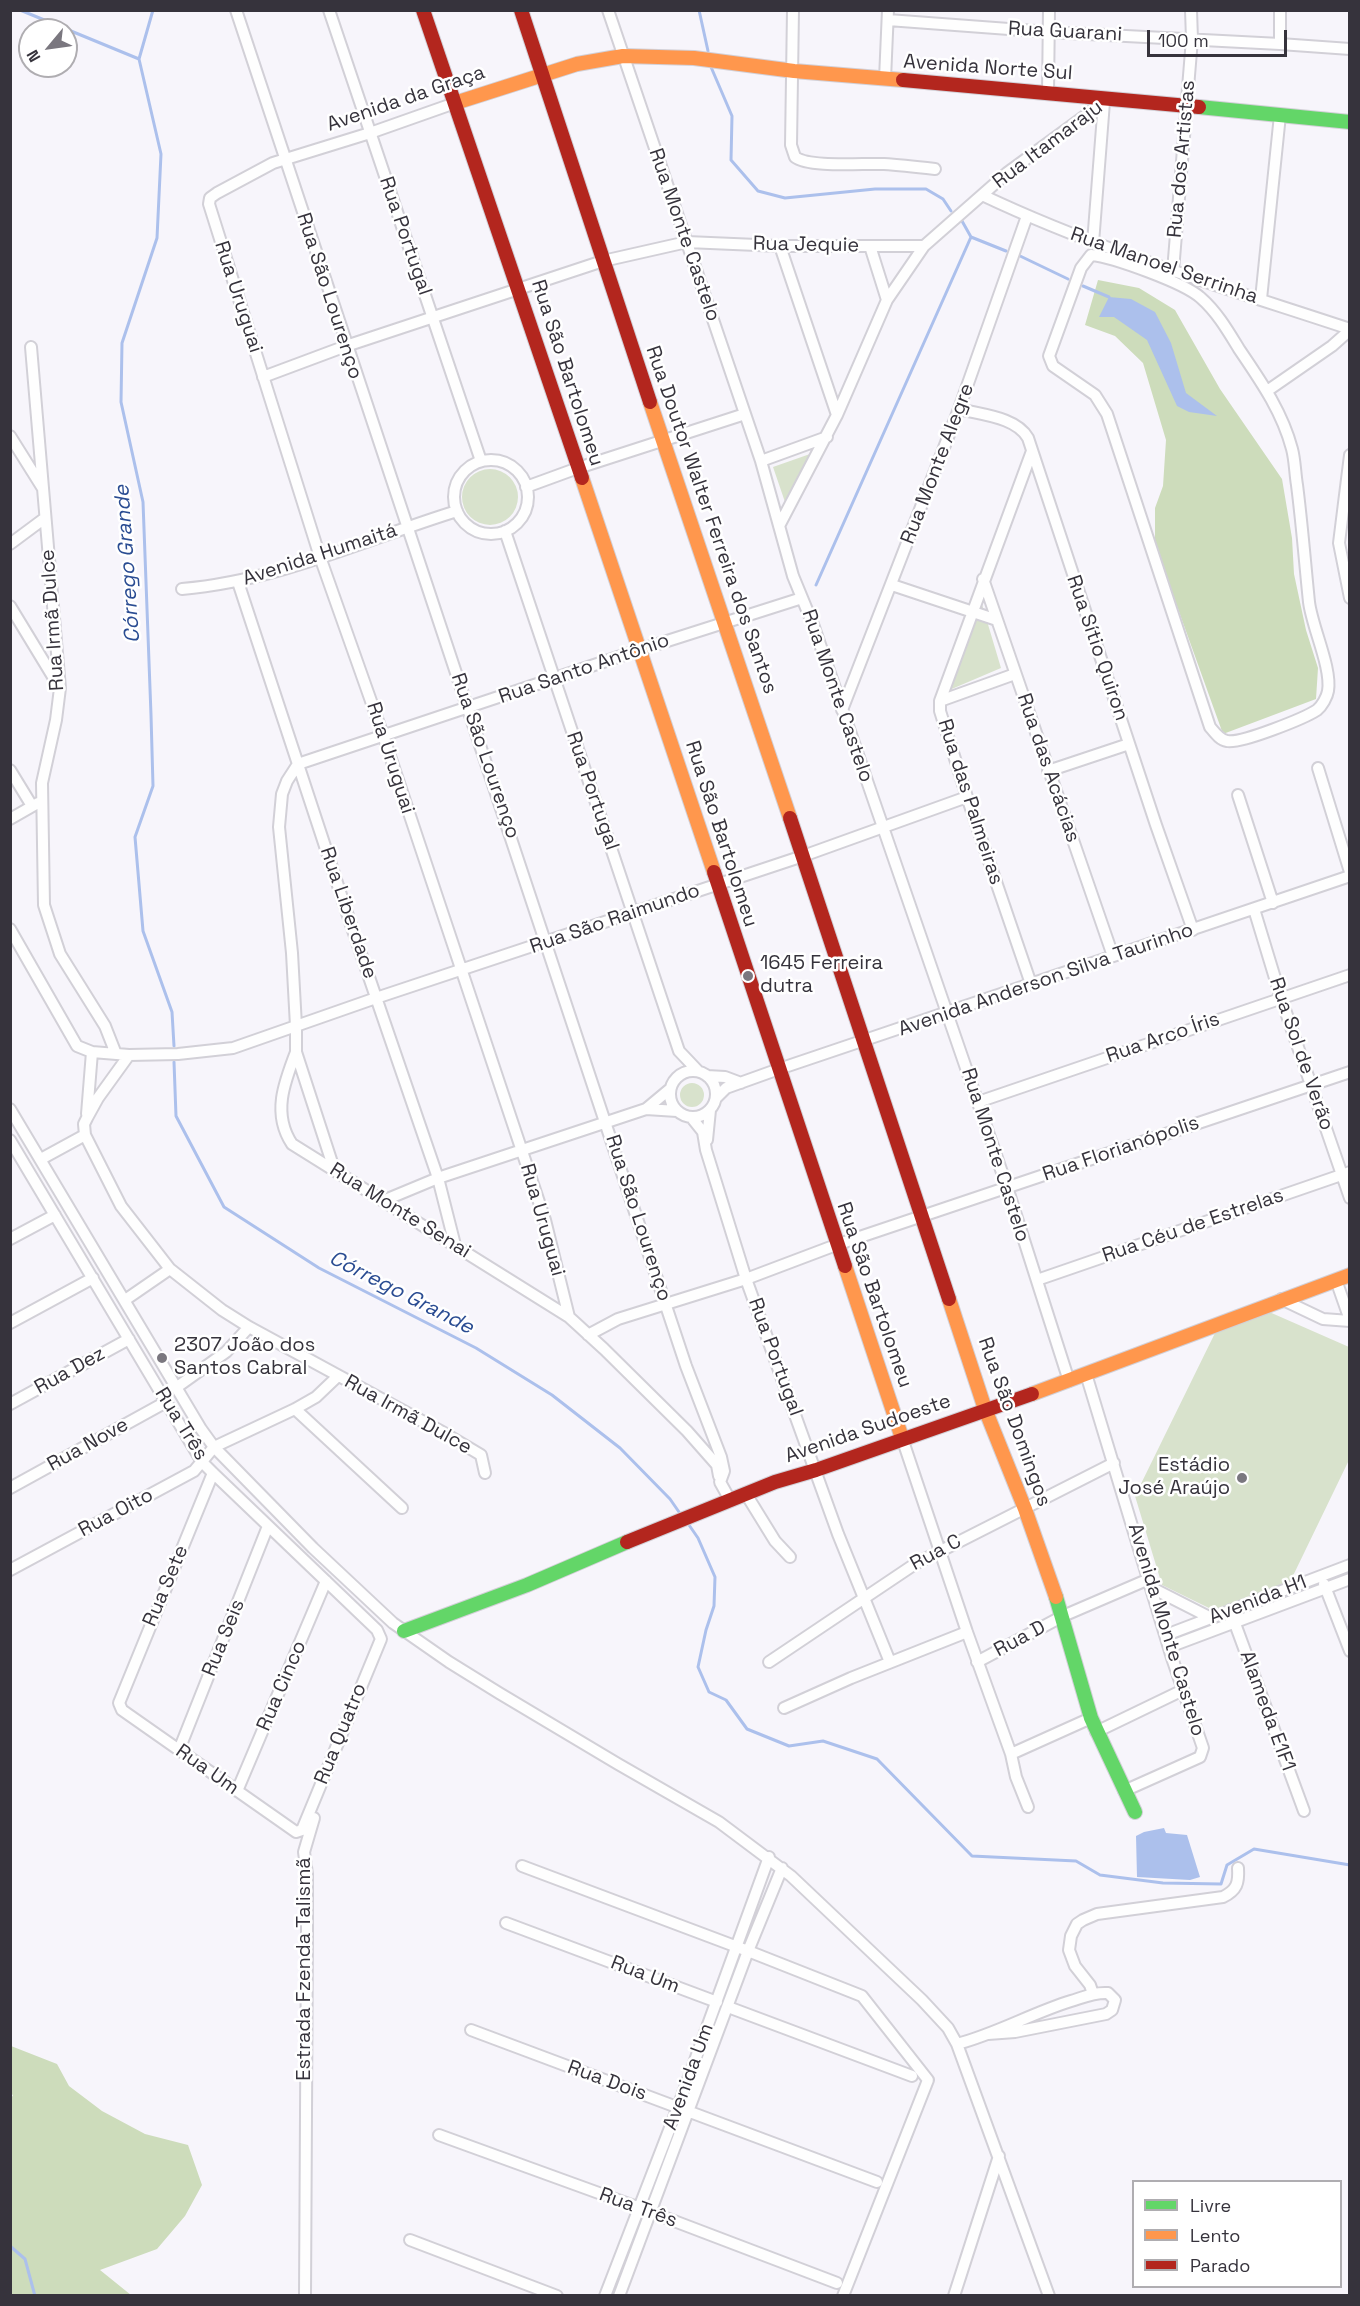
<!DOCTYPE html>
<meta charset="utf-8">
<style>
body{margin:0}
#map{position:relative;width:1360px;height:2306px;overflow:hidden;background:#f7f5fb;font-family:"Space Grotesk",sans-serif}
canvas{display:block}
.frame{position:absolute;inset:0;border:12px solid #36333c;pointer-events:none}
.legend{position:absolute;left:1132px;top:2180px;width:210px;height:108px;box-sizing:border-box;background:#fff;border:2px solid #afadb1;margin:0;padding:8px 10px;list-style:none;font-size:18px;color:#36333c}
.legend li{display:flex;align-items:center;gap:12px;height:30px}
.legend b{width:30px;border:2px solid #afadb1}
.north{position:absolute;left:18px;top:18px;width:60px;height:60px;box-sizing:border-box;background:#fff;border:2px solid #afadb1;border-radius:50%;rotate:241deg;font-size:16px;font-weight:700;line-height:24px;text-align:center;color:#36333c}
.north::after{content:'';display:block;margin:auto;width:21px;height:27px;background:#7a777f;clip-path:polygon(50% 0,100% 100%,50% 72%,0 100%)}
.scale{position:absolute;left:1147px;top:30px;width:140px;height:27px;box-sizing:border-box;border:3px solid #36333c;border-top:0;padding-left:8px;font-size:18px;line-height:21px;white-space:nowrap;color:#36333c;-webkit-text-stroke:4px #fff;paint-order:stroke}
</style>
<div id="map">
<canvas width="1360" height="2306"></canvas>
<div class="frame"></div>
<ul class="legend">
<li><b style="height:8px;background:#63d668"></b>Livre</li>
<li><b style="height:8px;background:#ff974d"></b>Lento</li>
<li><b style="height:8px;background:#b3261e"></b>Parado</li>
</ul>
<div class="north">N</div>
<div class="scale">100 m</div>
</div>
<script>
const c = document.querySelector('canvas').getContext('2d');
c.lineJoin = 'round';
function fillPath(path, color) {
  c.fillStyle = color;
  c.fill(path, 'evenodd');
}
function stroke(path, color, width, dash) {
  c.strokeStyle = color;
  c.lineWidth = width;
  c.lineCap = dash ? 'butt' : 'round';
  c.setLineDash(dash || []);
  c.stroke(path);
}
function write(font, color, halo, rows, align = 'center') {
  c.font = font + ' "Space Grotesk",sans-serif';
  c.lineWidth = 5;
  c.setLineDash([]);
  c.textBaseline = 'middle';
  c.strokeStyle = halo;
  c.fillStyle = color;
  for (const [text, x, y, turn = 0] of rows) {
    c.save();
    c.translate(x, y);
    c.rotate((+turn || 0) * Math.PI / 180);
    c.textAlign = isNaN(turn) ? turn : align;
    if (halo) c.strokeText(text, 0, 0);
    c.fillText(text, 0, 0);
    c.restore();
  }
}
fillPath(new Path2D(`
 M810 454 785 502 773 467Z
 M462 497a28 28 0 1 1 56 0a28 28 0 1 1-56 0Z
 M981 601 1001 668 947 691Z
 M680 1095a12 12 0 1 1 24 0a12 12 0 1 1-24 0Z
 M1267 1311 1349 1347V1460L1290 1582 1213 1610 1162 1585 1135 1496 1216 1331Z`), '#d8e2cc');
fillPath(new Path2D(`
 M1098 280 1139 288 1175 310 1220 389 1282 479 1292 538 1294 574 1306 630 1318 668 1316 699 1223 734 1155 545V508L1163 486 1166 440 1143 363 1115 336 1085 325Z
 M11 2046 57 2064 69 2086 102 2111 145 2134 188 2145 202 2185 185 2216 157 2249 100 2270 131 2295H11L10 2097 13 2096 11 2092Z`), '#cddcbb');
fillPath(new Path2D(`
 M1109 297 1131 299 1155 312 1171 343 1186 393 1217 416 1189 412 1177 406 1147 340 1114 317H1099Z
 M1164 1828 1166 1833 1187 1835 1200 1877 1190 1880 1137 1877 1136 1836 1144 1832Z`), '#acc0ec');
stroke(new Path2D(`
 M20 10 139 59
 M153 10 139 59 161 154 157 238 122 343 121 402 143 502 151 715 153 786 135 837 143 931 172 1012 174 1046
 M699 10 708 51
 M711 67 732 116 731 160 758 191 785 198 875 189H926L943 199 951 211
 M962 221 971 237 1006 251
 M1018 255 1068 279
 M1083 286 1109 297
 M816 585 971 237
 M174 1062 176 1116 224 1207 319 1268 476 1348 552 1395 620 1448 670 1499 679 1512
 M689 1525 698 1538 715 1577 714 1606 706 1630 698 1667 709 1692 726 1700 747 1729 789 1746 823 1741 877 1759 972 1856 1076 1861 1100 1875 1163 1883 1221 1884 1227 1865 1254 1849 1350 1865
 M10 2246 25 2259 35 2296`), '#acc0ec', 3);
const street = new Path2D(`
 M236 10C384 463 540 913 686 1366L721 1457 724 1471 720 1482 730 1500
 M329 10 481 461
 M608 10 761 461 793 576 814 627 1007 1187 1069 1381
 M793 10 791 145 795 157C809 168 864 163 884 164 901 165 918 167 935 169
 M1280 10V44
 M888 20 1049 32 1280 44 1350 49
 M885 79 888 10
 M1048 92 1049 10
 M455 103 370 133 273 163 217 193 210 198 209 204 320 557 383 735 545 1220 569 1317
 M982 195C1100 251 1226 288 1350 329
 M1093 243 1104 102
 M780 246 837 415
 M870 246 887 300
 M1091 255C1113 257 1185 283 1201 298 1217 312 1228 331 1239 349 1260 380 1282 411 1292 449 1295 460 1295 473 1297 485 1302 524 1305 563 1309 602 1312 627 1332 668 1328 691 1327 697 1322 706 1317 710 1305 718 1241 744 1227 741 1220 740 1215 733 1210 727L1107 414 1095 395 1053 366 1049 356 1081 268Z
 M1173 271 1192 39 1191 10
 M1261 299 1280 115
 M31 347 60 688 56 720 42 783 44 905 60 954 105 1026 116 1054
 M263 377 346 346 603 261 687 242 780 246H924
 M1267 391 1332 346 1350 330
 M959 409C982 415 1016 417 1028 438L1156 825 1193 930
 M10 436 42 487
 M1350 455 1339 543 1350 598
 M454 497a37 37 0 1 1 74 0a37 37 0 1 1-74 0Z
 M761 461 827 437
 M526 487 578 468 745 414
 M779 526 837 415 887 300 924 246 1007 173 1104 102 1111 99
 M505 531 679 1051 698 1071
 M10 544 45 518
 M983 579 1113 956
 M238 582 346 910 438 1178 455 1245
 M892 585 997 620
 M182 589C278 581 366 539 457 511
 M10 606 58 685
 M940 701 1015 674
 M842 710 959 409 1027 216
 M1318 768 1350 872
 M10 770 32 806
 M1048 771 1129 744
 M1238 795 1273 903
 M10 819 38 803
 M1254 909 1281 998 1350 1198
 M10 929 77 1046 92 1052 129 1055 178 1054 233 1048 376 998 803 856 967 797
 M1031 984 967 797 940 711V701L1032 451
 M296 1052C284 1083 272 1114 292 1144L569 1317 604 1349 687 1431 717 1465 719 1476
 M129 1055 98 1098 87 1118 84 1124 85 1135 121 1206 170 1269 222 1310 249 1327 444 1433 481 1455 485 1473
 M670 1094a23 23 0 1 1 46 0a23 23 0 1 1-46 0Z
 M707 1076 725 1077 741 1083
 M716 1098 726 1088 779 1069 1350 876
 M978 1102 1350 975
 M10 1109 201 1429 214 1447 313 1548 393 1623 449 1662 499 1693 618 1764 719 1822 791 1876 922 2000 948 2028 957 2044 1049 2296
 M646 1109 670 1089
 M87 1114 92 1052
 M691 1117 703 1132 706 1150 746 1279 838 1534 890 1662
 M10 1140 202 1462 213 1473 377 1630 381 1639 302 1830 296 1832 122 1710 119 1703 213 1473
 M707 1140 710 1110
 M41 1159 85 1135
 M334 1169 296 1052V1026L292 953 279 827 282 794 287 781 298 764 639 650 802 598
 M385 1200 438 1178 646 1109 677 1111
 M10 1239 55 1215
 M1037 1280 1350 1172
 M1336 1280 1350 1320
 M1281 1299 1323 1319 1350 1321
 M125 1300 170 1269
 M10 1323 93 1278
 M588 1335 618 1319 746 1279 836 1245 1350 1072
 M1086 1374 1172 1658 1203 1748 1200 1757 1124 1791
 M177 1387 226 1352 249 1327
 M10 1404 129 1339
 M295 1409 402 1508
 M902 1438 967 1632 1011 1754 1016 1777 1028 1807
 M10 1488 166 1402
 M746 1494 775 1541 790 1557
 M10 1570 194 1471 214 1447 295 1409 316 1397 338 1376
 M1324 1584 1350 1651
 M1152 1588 1211 1618
 M1230 1610 1304 1811
 M1166 1635 1350 1565
 M1169 1647 1350 1579
 M769 1662 915 1564 1114 1463
 M977 1662 1063 1616 1149 1579
 M784 1708 851 1678 967 1632
 M1096 1732 1183 1690
 M179 1750 268 1526
 M1011 1754 1091 1718
 M237 1791 326 1581
 M522 1866 748 1951 862 1996 928 2080 843 2296
 M506 1923 717 2002
 M1093 1994 1090 1985 1075 1966 1069 1950 1071 1936 1077 1924 1083 1920 1097 1914 1223 1897C1237 1890 1239 1883 1238 1868
 M728 2007 912 2076
 M471 2030 877 2182
 M957 2044C996 2034 1032 2013 1071 2001 1084 1997 1095 1992 1108 1993L1115 2000 1112 2010 1106 2014 1015 2032 988 2034
 M439 2135 640 2208 837 2283
 M410 2240 557 2296
 M305 2296 307 1933V1874L304 1852 314 1818
 M605 2296 678 2107 769 1857
 M619 2296 748 1951 782 1868
 M954 2296 999 2156`);
const fast = new Path2D(`
 M1199 107 1350 122
 M1056 1597 1091 1718 1135 1812
 M404 1631 527 1585 627 1542`);
const slow = new Path2D(`
 M455 103 577 64 623 56 694 58 794 71 903 80
 M650 402 790 818
 M582 478 714 872
 M845 1266 902 1438
 M949 1299 985 1409 1025 1509 1056 1597
 M1032 1394 1350 1275`);
const jam = new Path2D(`
 M423 10 582 478
 M521 10 650 402
 M903 80 1199 107
 M790 818 949 1299
 M714 872 845 1266
 M627 1542 775 1482 816 1470 1032 1394`);
stroke(street, '#d2d0d7', 14);
stroke(fast, '#d2d0d7', 16);
stroke(slow, '#d2d0d7', 16);
stroke(jam, '#d2d0d7', 16);
stroke(street, '#fefefe', 10);
stroke(fast, '#63d668', 14);
stroke(slow, '#ff974d', 14);
stroke(jam, '#b3261e', 14);
for (const [x, y, r, color] of [
 [748,976,6,"#7a777f"],
 [162,1358,6,"#7a777f"],
 [1242,1478,6,"#7a777f"]
]) {
  const dot = new Path2D();
  dot.arc(x, y, r, 0, 2 * Math.PI);
  c.fillStyle = color;
  c.fill(dot);
  stroke(dot, '#fff', 2);
}
write('20px', '#36333c', '#fff', [
 ["Rua Guarani",1065,32,3],
 ["Avenida Norte Sul",988,68,4],
 ["Avenida da Graça",406,99,-19],
 ["Rua Itamaraju",1048,145,-37],
 ["Rua dos Artistas",1182,159,-85],
 ["Rua Monte Castelo",684,235,71],
 ["Rua Portugal",405,236,71],
 ["Rua Jequie",806,245,1],
 ["Rua Manoel Serrinha",1164,266,19],
 ["Rua São Lourenço",329,296,72],
 ["Rua Uruguai",238,297,72],
 ["Rua São Bartolomeu",567,373,72],
 ["Rua Monte Alegre",938,464,-69],
 ["Rua Doutor Walter Ferreira dos Santos",711,520,71],
 ["Avenida Humaitá",320,555,-18],
 ["Rua Irmã Dulce",53,620,-94],
 ["Rua Sítio Quiron",1097,648,71],
 ["Rua Santo Antônio",584,669,-19],
 ["Rua Monte Castelo",837,696,71],
 ["Rua São Lourenço",485,756,71],
 ["Rua Uruguai",390,758,72],
 ["Rua das Acácias",1048,768,71],
 ["Rua Portugal",592,791,71],
 ["Rua das Palmeiras",970,802,72],
 ["Rua São Bartolomeu",721,834,72],
 ["Rua Liberdade",348,913,71],
 ["Rua São Raimundo",615,919,-19],
 ["Avenida Anderson Silva Taurinho",1046,980,-19],
 ["Rua Arco Íris",1163,1038,-19],
 ["Rua Sol de Verão",1301,1054,71],
 ["Rua Florianópolis",1121,1149,-19],
 ["Rua Monte Castelo",995,1155,72],
 ["Rua Monte Senai",400,1211,32],
 ["Rua São Lourenço",638,1218,72],
 ["Rua Uruguai",542,1220,74],
 ["Rua Céu de Estrelas",1193,1226,-19],
 ["Rua São Bartolomeu",874,1295,71],
 ["Rua Portugal",775,1357,70],
 ["Rua Dez",70,1371,-29],
 ["Rua Irmã Dulce",408,1415,29],
 ["Rua São Domingos",1014,1422,70],
 ["Rua Três",181,1424,58],
 ["Avenida Sudoeste",868,1429,-19],
 ["Rua Nove",88,1445,-29],
 ["Rua Oito",116,1513,-28],
 ["Rua C",936,1553,-28],
 ["Rua Sete",166,1586,-67],
 ["Avenida H1",1258,1600,-21],
 ["Avenida Monte Castelo",1166,1630,73],
 ["Rua Seis",224,1638,-68],
 ["Rua D",1020,1639,-28],
 ["Rua Cinco",282,1686,-67],
 ["Alameda E1F1",1267,1711,70],
 ["Rua Quatro",341,1734,-68],
 ["Rua Um",207,1770,35],
 ["Estrada Fzenda Talismã",305,1969,-90],
 ["Rua Um",645,1975,21],
 ["Avenida Um",689,2077,-70],
 ["Rua Dois",607,2081,20],
 ["Rua Três",638,2208,20]
]);
write('20px', '#36333c', '#fff', [
 ["1645 Ferreira",760,964],
 ["dutra",760,987],
 ["2307 João dos",174,1346],
 ["Santos Cabral",174,1369],
 ["Estádio",1230,1466,"right"],
 ["José Araújo",1230,1489,"right"]
], 'left');
write('italic 21px', '#2a4c92', '#fff', [
 ["Córrego Grande",128,564,-94],
 ["Córrego Grande",401,1293,27]
]);
</script>
